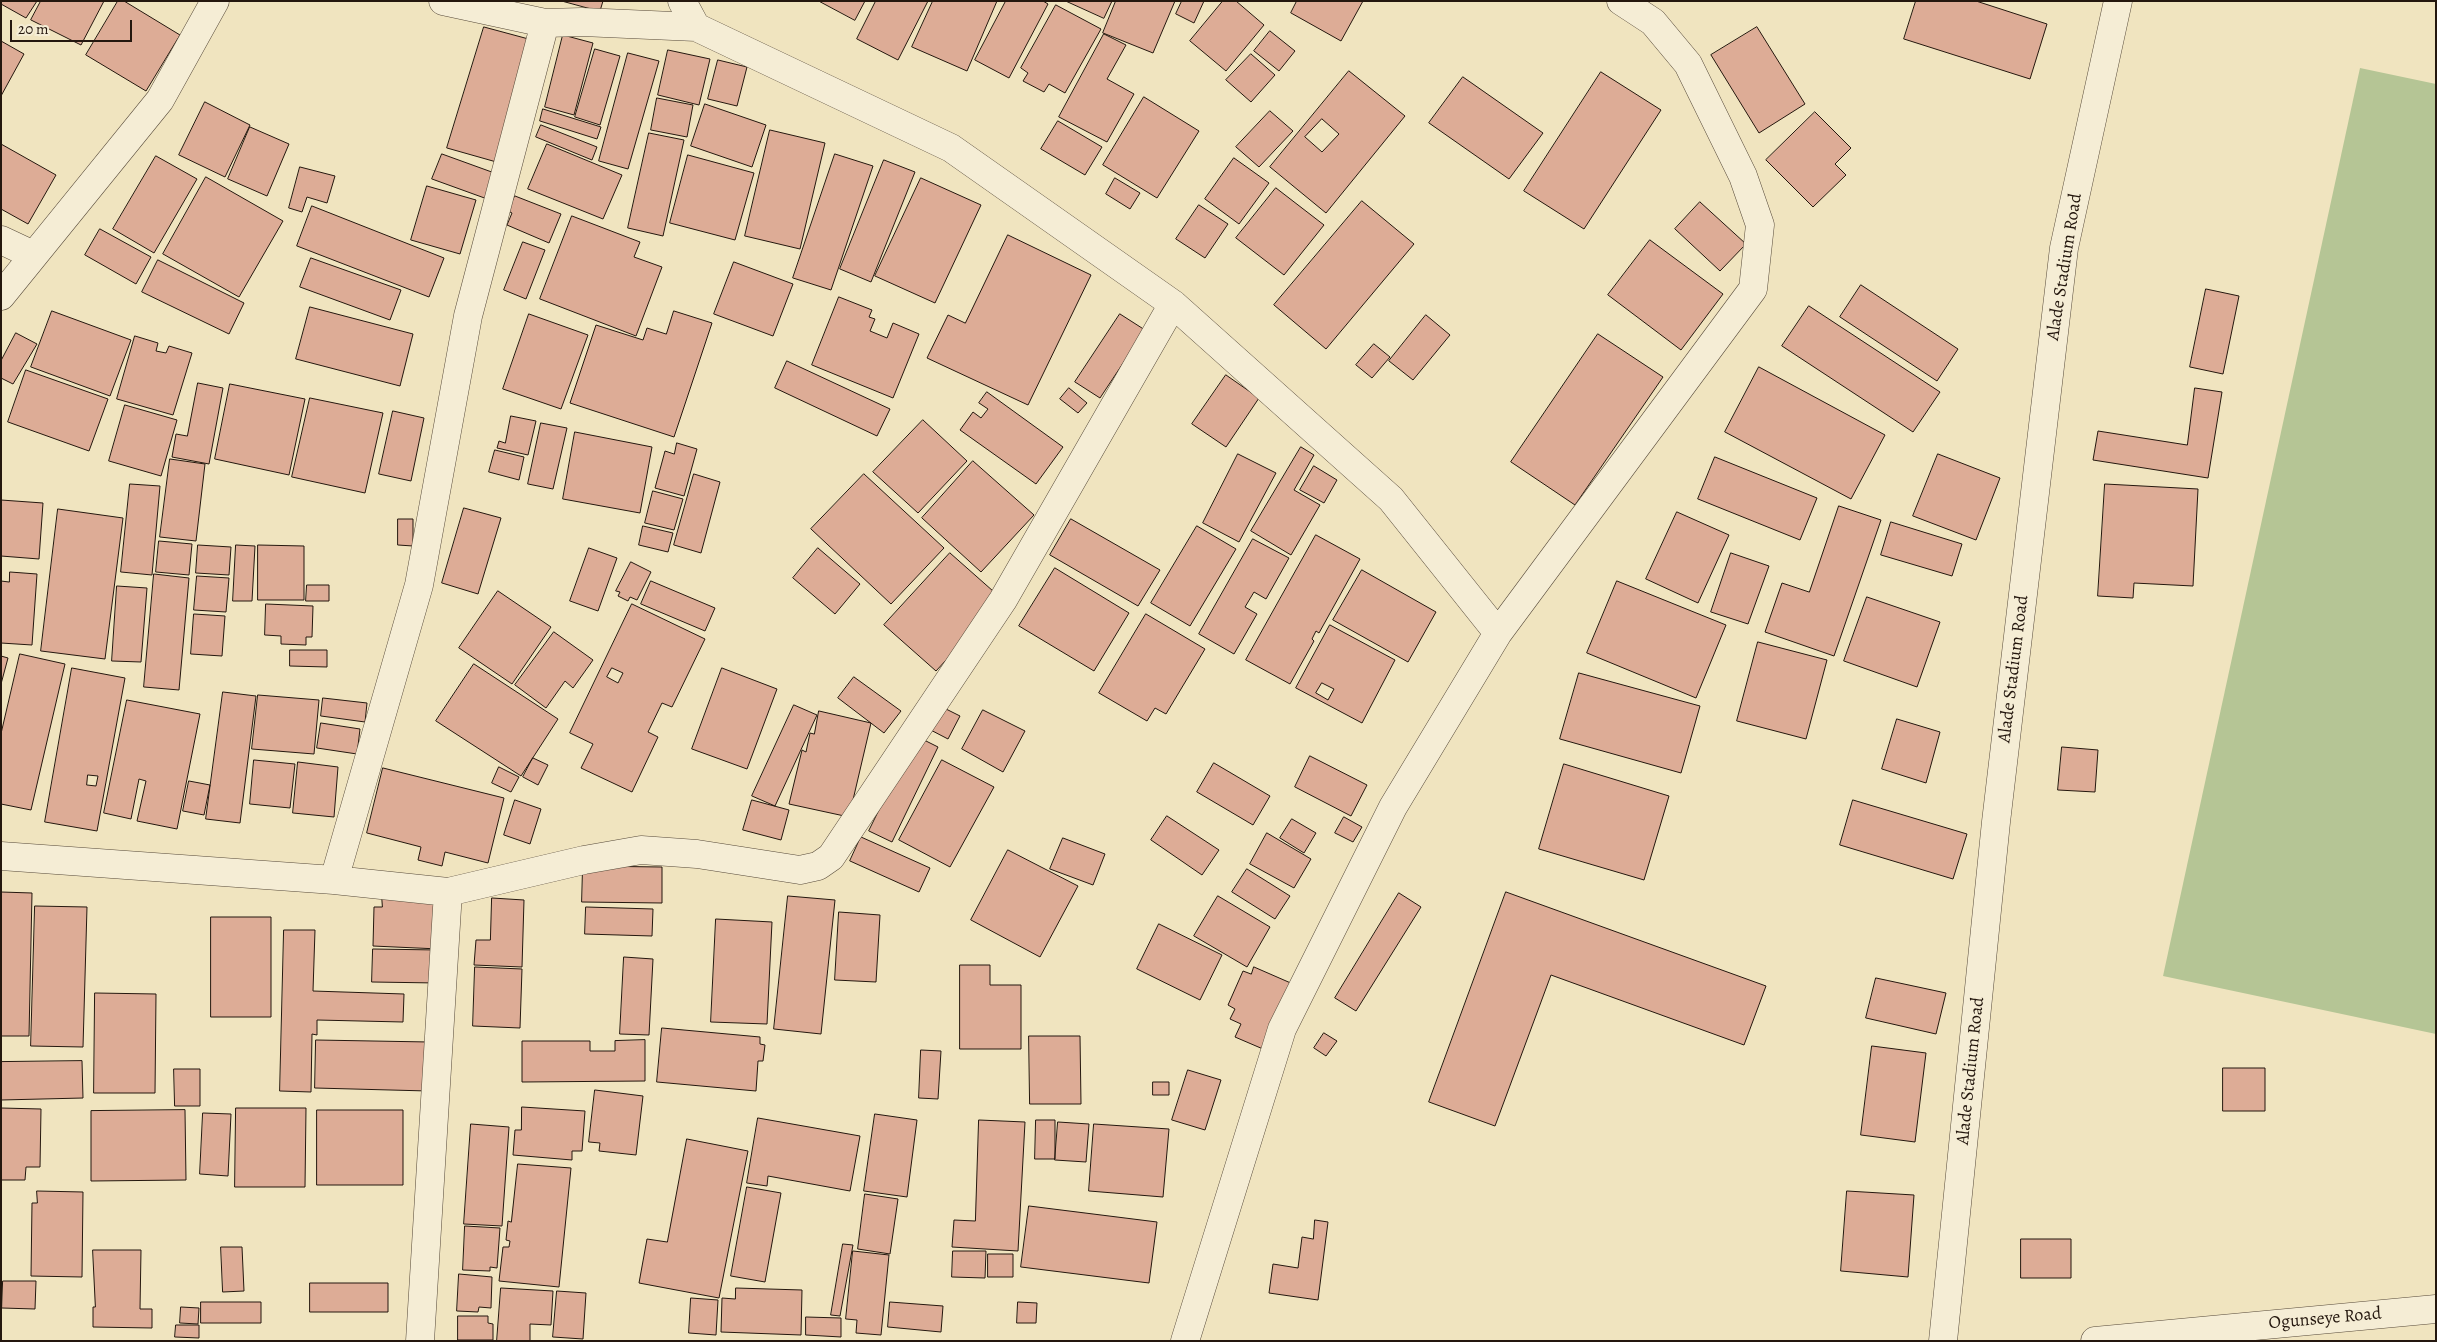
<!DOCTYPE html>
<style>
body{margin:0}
#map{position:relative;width:2437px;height:1342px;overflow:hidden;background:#f0e4bf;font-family:Alegreya,serif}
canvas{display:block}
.frame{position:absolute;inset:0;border:2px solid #24170e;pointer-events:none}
.scale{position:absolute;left:10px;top:20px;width:122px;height:22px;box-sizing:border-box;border:2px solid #24170e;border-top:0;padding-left:6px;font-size:15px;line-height:18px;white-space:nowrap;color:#24170e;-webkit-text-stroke:4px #f5edd5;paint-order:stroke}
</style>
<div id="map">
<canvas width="2437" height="1342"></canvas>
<div class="frame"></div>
<div class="scale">20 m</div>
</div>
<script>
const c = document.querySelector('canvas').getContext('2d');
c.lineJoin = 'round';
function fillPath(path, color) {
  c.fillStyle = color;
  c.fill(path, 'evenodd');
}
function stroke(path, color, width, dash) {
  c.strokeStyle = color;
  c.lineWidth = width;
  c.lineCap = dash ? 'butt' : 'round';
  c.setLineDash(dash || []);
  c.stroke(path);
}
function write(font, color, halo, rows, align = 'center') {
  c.font = font + ' Alegreya,serif';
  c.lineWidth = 4.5;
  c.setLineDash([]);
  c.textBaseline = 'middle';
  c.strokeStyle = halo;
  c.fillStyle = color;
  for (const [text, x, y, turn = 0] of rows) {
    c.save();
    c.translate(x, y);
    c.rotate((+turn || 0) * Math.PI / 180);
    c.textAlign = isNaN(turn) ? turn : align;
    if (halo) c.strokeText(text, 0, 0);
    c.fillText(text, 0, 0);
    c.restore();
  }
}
fillPath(new Path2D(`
 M2360 68 2436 84V1034L2163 976Z`), '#b5c595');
const building = new Path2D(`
 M1 1H37L26 18 1 4Z
 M41 1H104L81 45 31 20Z
 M118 1H124L180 35 146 91 86 55Z
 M562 1H603L600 11Z
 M819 1H865L855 20Z
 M876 1H928L898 60 857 39Z
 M933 1H997L967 71 912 47Z
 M1006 1H1043L1048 4 1009 78 975 60Z
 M1066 1H1112L1104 18Z
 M1116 1H1175L1153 53 1103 33Z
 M1182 1H1204L1194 23 1176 14Z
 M1223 1H1236L1264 25 1226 71 1190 41Z
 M1297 1H1363L1341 41 1291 13Z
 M1916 1H1976L2047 24 2030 79 1904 39Z
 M1056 5 1101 29 1065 93 1049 84 1044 92 1023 81 1028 73 1021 68Z
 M484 27 536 41 500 163 447 148Z
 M1757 27 1805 104 1759 133 1711 55Z
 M1270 31 1295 51 1279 71 1254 51Z
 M1104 34 1126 45 1107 79 1134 94 1107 142 1059 117Z
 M563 35 593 43 574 115 545 107Z
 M1 41 24 54 1 96Z
 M595 49 620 56 600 125 575 117Z
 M668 50 710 59 699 105 658 95Z
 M628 53 659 61 628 169 599 161Z
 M1251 54 1275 75 1251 102 1226 80Z
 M718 60 747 67 737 106 708 99Z
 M1349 71 1405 116 1326 213 1270 167ZM1322 119 1339 134 1322 152 1305 137Z
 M1601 72 1661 110 1584 229 1524 191Z
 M1463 77 1543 133 1509 179 1429 123Z
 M1144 97 1199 131 1157 198 1103 165Z
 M657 98 693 105 687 137 651 130Z
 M205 102 250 125 225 177 179 155Z
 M705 104 766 125 752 167 691 146Z
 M543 109 601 127 597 139 540 121Z
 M1270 111 1293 131 1259 167 1236 147Z
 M1815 112 1851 148 1835 164 1846 175 1813 207 1766 160Z
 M1058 121 1102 147 1085 175 1041 149Z
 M541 125 597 147 592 160 536 137Z
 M250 127 289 144 267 196 228 179Z
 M770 130 825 143 800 249 745 236Z
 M649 133 684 140 663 236 628 228Z
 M1 144 56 175 28 224 1 209Z
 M547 144 622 175 603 219 528 189Z
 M442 154 500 175 490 200 432 179Z
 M835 154 873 166 831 290 793 278Z
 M688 155 754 173 735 240 670 223Z
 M156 156 197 179 154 253 113 229Z
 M1234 158 1269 183 1239 224 1205 199Z
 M884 160 915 172 871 282 840 269Z
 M300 167 335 176 327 203 307 197 302 212 289 208Z
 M206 177 283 221 239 297 163 254Z
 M921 178 981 205 935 303 875 276Z
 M1115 178 1140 193 1130 209 1106 194Z
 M427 186 476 200 460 254 411 240Z
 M1276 188 1324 225 1284 275 1236 238Z
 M515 196 561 214 549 243 507 225 512 213 508 211Z
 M1362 201 1414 244 1326 349 1274 305Z
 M1700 202 1746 244 1720 271 1675 229Z
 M1199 205 1228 224 1205 258 1176 239Z
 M312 206 444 258 429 297 297 246Z
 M572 216 640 242 634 257 662 267 636 336 540 299Z
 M100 229 151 257 136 284 85 255Z
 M1008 235 1091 275 1028 405 927 358 948 315 965 323Z
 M1650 240 1723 294 1681 350 1608 295Z
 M523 242 545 250 526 299 504 290Z
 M311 258 401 290 390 320 300 287Z
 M158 260 244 303 229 334 142 292Z
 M734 262 793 284 773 336 714 314Z
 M1861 285 1958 349 1937 381 1840 317Z
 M2206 289 2239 296 2223 374 2190 367Z
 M839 297 872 310 869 317 875 319 870 331 887 338 893 323 919 334 893 398 812 365Z
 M1809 306 1940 392 1913 432 1782 346Z
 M310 307 413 334 400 386 296 359Z
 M52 311 131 340 110 396 31 367Z
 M674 311 712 323 674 437 570 403 596 325 643 340 647 328 666 334Z
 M529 314 588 335 561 409 503 389Z
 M1120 314 1145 330 1100 398 1075 382Z
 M1426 315 1450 335 1413 380 1389 361Z
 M16 333 37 344 13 384 1 378V361Z
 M1598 334 1663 377 1575 505 1511 462Z
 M135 336 158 343 156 351 166 353 169 346 192 353 173 415 117 399Z
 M1374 344 1390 357 1372 378 1356 365Z
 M787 361 890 409 877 436 775 388Z
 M1759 367 1885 435 1851 499 1725 432Z
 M26 370 108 399 89 451 8 422Z
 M1226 375 1259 398 1226 447 1192 424Z
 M198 383 223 388 209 464 172 457 176 434 187 436Z
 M230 384 305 399 289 475 215 459Z
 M1069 388 1087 403 1078 413 1060 399Z
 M2195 388 2222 392 2208 478 2093 460 2098 431 2187 445Z
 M987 392 1063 447 1036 484 960 430 973 412 981 418 988 409 979 403Z
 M310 398 383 413 365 493 292 477Z
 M125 405 177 420 161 476 109 461Z
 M393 411 424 418 411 481 379 474Z
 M511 416 536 421 528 455 497 448 499 441 505 443Z
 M923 420 967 461 918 513 873 472Z
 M541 423 567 428 553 489 528 484Z
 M575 432 652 447 640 513 563 499Z
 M677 443 697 449 684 496 655 488 665 451 674 454Z
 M1301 447 1314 455 1294 490 1320 505 1291 555 1251 531Z
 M495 450 524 457 519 480 489 472Z
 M1238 454 1276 473 1239 542 1203 523Z
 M1938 454 2000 478 1976 540 1913 516Z
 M1715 457 1817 498 1800 540 1698 499Z
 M170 459 205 464 196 541 160 537Z
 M973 461 1034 515 981 572 922 518Z
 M1314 466 1337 480 1324 503 1300 490Z
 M694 474 720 482 701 553 674 545Z
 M864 474 944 548 891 604 811 529Z
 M130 484 160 486 152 575 121 572Z
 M2105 484 2198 489 2193 586 2134 583 2133 598 2098 596Z
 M653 491 683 499 674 530 645 523Z
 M1 500 43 503 39 559 1 556Z
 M1839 506 1881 520 1834 656 1765 632 1782 583 1809 592Z
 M464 508 501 518 478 594 442 583Z
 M58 509 123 518 105 659 41 651Z
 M1677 512 1729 535 1698 603 1646 579Z
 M398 519H413V546L398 545Z
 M1071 519 1160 570 1138 606 1050 555Z
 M1891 522 1962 544 1952 576 1881 555Z
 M643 526 673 533 668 552 639 545Z
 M1197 526 1236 549 1190 626 1151 603Z
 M1316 535 1360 559 1319 633 1316 631 1312 639 1314 641 1290 684 1246 660Z
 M1253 539 1289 558 1266 599 1254 592 1245 607 1257 614 1234 654 1199 634Z
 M159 541 192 544 189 575 156 572Z
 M198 545 231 547 229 575 196 573Z
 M236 545 255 546 252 601H233Z
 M258 545 304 546V600H258Z
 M589 548 617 558 598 611 570 601Z
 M818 548 860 584 835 614 793 578Z
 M950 553 1002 599 936 671 884 625Z
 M1731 553 1769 566 1748 624 1711 612Z
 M631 562 651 572 637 600 630 597 628 601 618 596 620 592 616 591Z
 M1055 568 1129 613 1094 671 1019 626Z
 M1362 570 1436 612 1408 662 1333 620Z
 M10 572 37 574 32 645 1 643V581L9 582Z
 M154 574 189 578 179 690 144 687Z
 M197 576 229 578 226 612 194 610Z
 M651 581 715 608 705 631 641 604Z
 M1617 581 1726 625 1696 698 1587 653Z
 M307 585H329V601H306Z
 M117 586 147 588 141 662 112 661Z
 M498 591 551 627 512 684 459 648Z
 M1867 597 1940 622 1917 687 1844 661Z
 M266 604 313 606 312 637H306V645L281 644V636L265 635Z
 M632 604 705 639 672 707 662 703 648 732 658 737 632 792 581 768 593 744 570 733ZM612 668 623 673 618 683 607 677Z
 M194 614 225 616 222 656 191 654Z
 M1146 614 1205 649 1166 714 1155 708 1147 721 1099 693Z
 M1330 625 1395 660 1362 723 1296 688ZM1322 683 1334 689 1328 700 1316 693Z
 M554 632 593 660 573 688 565 681 546 708 515 685Z
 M1758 642 1827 660 1806 739 1737 721Z
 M290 650H327V667L290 666Z
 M20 654 65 664 31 810 1 804V734Z
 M1 656 8 658 1 684Z
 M474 664 558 719 521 776 436 721Z
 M72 668 125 678 97 831 45 822ZM88 775 98 776 96 786 87 785Z
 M722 668 777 689 747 769 692 749Z
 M1579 673 1700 706 1681 773 1560 739Z
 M854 677 901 711 884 733 838 698Z
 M223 692 256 696 240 823 206 819Z
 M258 695 319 700 314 754 252 749Z
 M323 698 367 703 365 722 321 716Z
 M127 700 200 714 177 829 137 821 146 781 139 779 131 819 104 813Z
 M934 703 960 716 948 739 923 726Z
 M794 705 817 715 775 806 752 796Z
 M983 710 1025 731 1003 772 962 749Z
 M819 711 871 723 849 817 789 804 802 750 806 752 810 733 814 734Z
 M1897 719 1940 732 1926 783 1882 769Z
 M321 723 360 729 357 754 317 748Z
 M916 736 938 747 892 842 869 831Z
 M2062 747 2098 750 2095 792 2058 790Z
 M1310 756 1367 785 1351 816 1295 787Z
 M533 758 548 765 538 785 523 777Z
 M254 760 295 764 290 808 250 804Z
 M942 760 994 787 950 867 899 840Z
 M298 762 338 767 334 817 293 813Z
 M1214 763 1270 796 1253 825 1197 792Z
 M1564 764 1669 796 1644 880 1539 849Z
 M499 767 519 777 511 792 492 783Z
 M383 768 504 798 488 863 445 852 442 866 418 860 421 847 367 833Z
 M189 781 210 785 204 815 183 811Z
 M515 800 541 809 530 844 504 835Z
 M752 800 789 810 781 840 743 830Z
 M1853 800 1967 834 1953 879 1840 845Z
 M1167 816 1219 850 1202 875 1151 840Z
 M1344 817 1362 827 1353 842 1335 833Z
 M1292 819 1316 833 1304 853 1280 838Z
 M1267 833 1311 859 1294 888 1250 864Z
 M861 837 930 868 919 892 850 861Z
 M1063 838 1105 854 1093 885 1050 869Z
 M1008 850 1078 886 1040 957 971 920Z
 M583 866 662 867V903L582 902Z
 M1247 869 1290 896 1275 919 1232 892Z
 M1 892 32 893 29 1036H1Z
 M1506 892 1766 986 1744 1045 1551 975 1495 1126 1429 1102Z
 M1399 893 1421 907 1356 1011 1335 998Z
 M382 896 440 898 439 949 373 946 374 907H382Z
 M788 896 835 900 821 1034 774 1029Z
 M1218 896 1270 927 1247 967 1194 936Z
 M492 898 524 900 522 967 474 965 476 940H490Z
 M35 906 87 907 83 1047 31 1046Z
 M586 907 653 909 652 936 585 934Z
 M839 912 880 915 876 982 835 980Z
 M211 917H271V1017H211Z
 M716 919 772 922 767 1024 711 1022Z
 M1159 924 1222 955 1200 1000 1137 969Z
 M284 930H315L313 991 404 994 403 1022 317 1020V1035L312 1034 311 1092 280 1091Z
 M373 949 438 950 437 983 372 982Z
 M624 957 653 959 649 1035 620 1034Z
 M960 965H990V985H1021V1049H960Z
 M475 967 522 969 520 1028 473 1026Z
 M1254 967 1293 984 1263 1049 1235 1037 1241 1024 1230 1019 1235 1009 1228 1005 1243 971 1251 974Z
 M1876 978 1946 993 1936 1034 1866 1018Z
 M95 993 156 994 155 1093H94Z
 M662 1028 760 1037V1044L765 1045 763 1061H758L756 1091 657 1082Z
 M1324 1033 1337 1041 1326 1056 1314 1048Z
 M1029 1036H1080L1081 1104H1030Z
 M316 1040 429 1042 428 1091 315 1088Z
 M645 1040V1081L522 1082V1041H590V1051H615V1041Z
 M1872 1046 1926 1053 1915 1142 1861 1135Z
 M921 1050 941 1051 938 1099 919 1098Z
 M82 1061 83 1098 1 1100V1062Z
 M2223 1068H2265V1111H2223Z
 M174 1069H200V1106H175Z
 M1188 1070 1221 1080 1205 1130 1172 1120Z
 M1153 1082H1169V1095H1153Z
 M595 1090 643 1096 636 1155 599 1151 600 1143 589 1142Z
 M522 1107 585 1111 582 1151H572V1160L513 1155 515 1130H521Z
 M1 1108 41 1109 40 1167H26L25 1180H1Z
 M236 1108H306L305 1187H235Z
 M185 1110 186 1180 91 1181V1111Z
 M317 1110H403V1185H317Z
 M203 1113 231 1114 228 1176 200 1174Z
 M875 1114 917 1120 907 1197 864 1191Z
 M758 1118 860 1136 850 1191 768 1176 767 1186 747 1183Z
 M979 1120 1025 1122 1018 1251 952 1247 954 1220 975 1221Z
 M1036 1120H1055V1159H1035Z
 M1058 1122 1089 1124 1086 1162 1055 1160Z
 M471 1124 509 1127 502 1226 464 1224Z
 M1094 1124 1169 1129 1163 1197 1089 1191Z
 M687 1139 748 1151 719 1298 639 1283 647 1239 667 1242Z
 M518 1164 571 1168 559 1287 499 1281 503 1247H509L510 1241 506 1240 508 1221 511 1222Z
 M747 1187 781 1193 765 1282 731 1276Z
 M37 1191 83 1192 82 1277 31 1276 32 1203H37Z
 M1847 1191 1914 1195 1908 1277 1841 1271Z
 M865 1194 898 1199 890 1254 858 1249Z
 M1029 1206 1157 1222 1149 1283 1021 1267Z
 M1315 1220 1328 1222 1318 1300 1269 1293 1273 1264 1298 1268 1302 1237 1313 1239Z
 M465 1226 500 1228 497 1268 490 1267V1271L463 1270Z
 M2021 1239H2071V1278H2021Z
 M843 1244 853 1245 840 1316 831 1315Z
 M221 1247H242L244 1291 223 1292Z
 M93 1250H141L140 1309H152V1328L93 1327V1307H95Z
 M853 1251 889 1255 881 1335 856 1333 857 1320 846 1319Z
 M953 1251H986L985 1278 952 1277Z
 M988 1254H1013V1277H988Z
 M459 1274 492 1277 491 1308 479 1307 478 1312 457 1311Z
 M3 1281H36L35 1309 2 1308Z
 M310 1283H388V1312H310Z
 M501 1288 553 1291 551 1325 530 1324V1341H497Z
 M736 1288 802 1290 801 1335 721 1332 722 1298 735 1299Z
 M557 1291 586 1293 583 1339 553 1337Z
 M691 1298 718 1300 716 1335 689 1333Z
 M201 1302H261V1323H201Z
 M890 1302 943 1306 941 1332 888 1327Z
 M1018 1302 1037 1303 1036 1323H1017Z
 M181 1307 199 1308 198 1324 180 1323Z
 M458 1316H488V1323L493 1324V1340H458Z
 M806 1317 841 1318V1337L806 1335Z
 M176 1325H199V1338L175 1337Z`);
fillPath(building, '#ddac96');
stroke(building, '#24170e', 1);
const minor = new Path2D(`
 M443 1 545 23 582 22 696 27
 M682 1 696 27 951 148 1173 304 1391 499 1498 633
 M1 240 33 255
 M1 296 160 100 215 1
 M1 856 334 880 448 892 584 860 641 850 697 854 800 870 818 866 831 857 1003 600 1173 304
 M334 880 419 585 468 316 545 23
 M420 1341 448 892
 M1185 1341 1282 1029 1393 807 1498 633 1753 289 1760 225 1743 176 1688 64 1653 22 1621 1
 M1943 1341 1996 822 2064 248 2118 1
 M2095 1341 2436 1309`);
stroke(minor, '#574a3a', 29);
stroke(minor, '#f5edd5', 28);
write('18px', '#24170e', '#f5edd5', [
 ["Alade Stadium Road",2065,267,-81],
 ["Alade Stadium Road",2014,669,-83],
 ["Alade Stadium Road",1971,1071,-84],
 ["Ogunseye Road",2325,1319,-5]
]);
</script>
